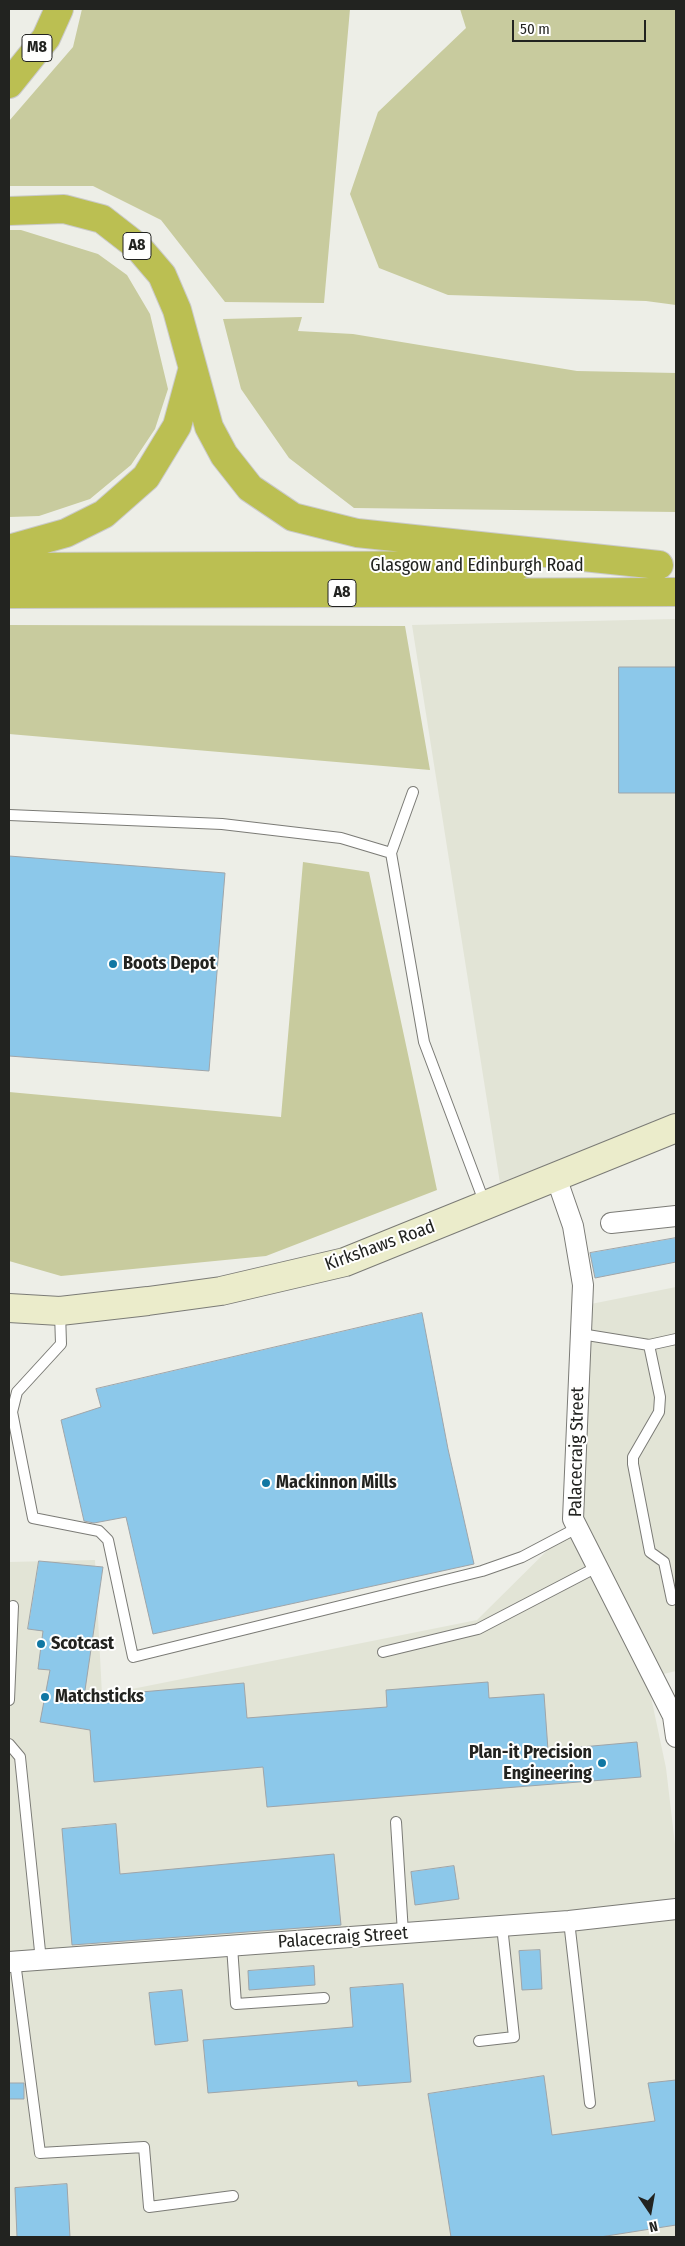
<!DOCTYPE html>
<style>
body{margin:0}
#map{position:relative;width:685px;height:2246px;overflow:hidden;background:#edeee7;font-family:"Fira Sans Condensed",sans-serif}
canvas{display:block}
.frame{position:absolute;inset:0;border:10px solid #222320;pointer-events:none}
.north{position:absolute;left:625px;top:2186px;width:50px;height:50px;-webkit-text-stroke:4px #fffffe;paint-order:stroke;rotate:168deg;font-size:14px;font-weight:700;line-height:20px;text-align:center;color:#222320}
.north::after{content:'';display:block;margin:auto;width:18px;height:22px;background:#222320;clip-path:polygon(50% 0,100% 100%,50% 72%,0 100%)}
.scale{position:absolute;left:512px;top:20px;width:134px;height:22px;box-sizing:border-box;border:2px solid #222320;border-top:0;padding-left:6px;font-size:15px;line-height:18px;white-space:nowrap;color:#222320;-webkit-text-stroke:4px #fffffe;paint-order:stroke}
</style>
<div id="map">
<canvas width="685" height="2246"></canvas>
<div class="frame"></div>
<div class="north">N</div>
<div class="scale">50 m</div>
</div>
<script>
const c = document.querySelector('canvas').getContext('2d');
c.lineJoin = 'round';
function fillPath(path, color) {
  c.fillStyle = color;
  c.fill(path, 'evenodd');
}
function stroke(path, color, width, dash) {
  c.strokeStyle = color;
  c.lineWidth = width;
  c.lineCap = dash ? 'butt' : 'round';
  c.setLineDash(dash || []);
  c.stroke(path);
}
function write(font, color, halo, rows, align = 'center') {
  c.font = font + ' "Fira Sans Condensed",sans-serif';
  c.lineWidth = 4;
  c.setLineDash([]);
  c.textBaseline = 'middle';
  c.strokeStyle = halo;
  c.fillStyle = color;
  for (const [text, x, y, turn = 0] of rows) {
    c.save();
    c.translate(x, y);
    c.rotate((+turn || 0) * Math.PI / 180);
    c.textAlign = isNaN(turn) ? turn : align;
    if (halo) c.strokeText(text, 0, 0);
    c.fillText(text, 0, 0);
    c.restore();
  }
}
fillPath(new Path2D(`
 M676 619V1114L500 1183 412 625Z
 M676 1287V1671L647 1678 666 1768 676 1853V2237H9V1562L95 1560 102 1695 477 1620 583 1515 591 1304Z`), '#e2e4d6');
fillPath(new Path2D(`
 M82 9H350L324 303 225 302 161 220 93 186H9V121L73 47Z
 M460 9H676V305L646 301 448 295 379 268 350 194 378 112 466 28Z
 M9 230H21L98 254 127 275 150 314 168 389 155 429 131 465 90 499 39 516 9 517Z
 M302 317 298 331 353 334 577 371 676 373V512L354 508 289 458 241 389 223 319Z
 M9 625 405 626 430 770 9 734Z
 M303 862 369 872 437 1190 266 1256 61 1276 9 1261V1092L281 1117Z`), '#c8cb9e');
const building = new Path2D(`
 M619 667H676V793H619Z
 M9 856 225 873 209 1071 9 1056Z
 M676 1238V1262L595 1278 590 1253Z
 M422 1313 448 1449 474 1564 153 1634 126 1517 94 1523 84 1521 61 1420 101 1407 96 1389Z
 M39 1561 103 1567 84 1697 244 1683 247 1718 387 1707 386 1690 488 1682 489 1698 544 1694 548 1750 637 1742 641 1777 267 1807 263 1767 94 1782 90 1730 40 1722 50 1670 38 1669 43 1631 28 1629Z
 M116 1824 120 1874 334 1854 341 1925 72 1945 62 1829Z
 M454 1866 459 1899 415 1905 411 1872Z
 M540 1950 542 1989 522 1990 519 1951Z
 M314 1966 315 1985 249 1990 248 1971Z
 M403 1984 411 2082 358 2086 357 2081 208 2093 203 2040 353 2027 350 1988Z
 M182 1990 188 2041 155 2045 149 1993Z
 M544 2076 552 2135 655 2121 648 2083 676 2080V2225L600 2237H451L428 2094Z
 M9 2083H24V2099H9Z
 M67 2184 70 2237H17L15 2188Z`);
fillPath(building, '#8cc8ea');
stroke(building, '#9fa5a9', 1);
const lane = new Path2D(`
 M9 815 222 824 341 838 391 853 424 1042 485 1204
 M391 853 413 792
 M60 1312 61 1344 17 1392 12 1412 33 1518 99 1531 108 1540 133 1657 482 1571 522 1557 577 1528
 M581 1334 649 1345 660 1397 659 1412 633 1457V1464L650 1552 664 1562 672 1600
 M649 1345 676 1339
 M383 1652 478 1629 597 1567
 M9 1700 13 1606
 M9 1744 20 1757 41 1961
 M396 1822 403 1933
 M569 1921 590 2103
 M232 1946 236 2004 324 1998
 M15 1962 40 2153 144 2147 149 2207 233 2196
 M479 2041 514 2037 502 1926`);
const street = new Path2D(`
 M556 1177 573 1226 583 1285 573 1519 673 1716 676 1737
 M611 1223 676 1216
 M9 1962 569 1921 676 1909`);
const secondary = new Path2D(`
 M9 1308 60 1311 148 1301 221 1291 345 1262 676 1128`);
const highway = new Path2D(`
 M9 84 46 38 59 9
 M9 211 64 209 102 219 138 247 162 275 177 310 209 427 224 455 250 488 293 517 357 533 659 565
 M9 549 66 533 104 514 146 477 177 426 192 371
 M9 567 520 565
 M9 594 676 592`);
stroke(lane, '#7b7b76', 12);
stroke(street, '#7b7b76', 22);
stroke(secondary, '#7b7b76', 30);
stroke(highway, '#cacac9', 30);
stroke(lane, '#fff', 10);
stroke(street, '#fff', 20);
stroke(secondary, '#ebeccb', 28);
stroke(highway, '#bbbf52', 28);
for (const [x, y, r, color] of [
 [113,964,5,"#1077a3"],
 [266,1483,5,"#1077a3"],
 [41,1644,5,"#1077a3"],
 [45,1697,5,"#1077a3"],
 [602,1763,5,"#1077a3"]
]) {
  const dot = new Path2D();
  dot.arc(x, y, r, 0, 2 * Math.PI);
  c.fillStyle = color;
  c.fill(dot);
  stroke(dot, '#fffffe', 2);
}
for (const [x, y, w] of [
 [37,48,30],
 [137,246,28],
 [342,593,28]
]) {
  const box = new Path2D();
  box.roundRect(x - w / 2, y - 13.5, w, 27, 4);
  c.fillStyle = '#fffffe';
  c.fill(box);
  stroke(box, '#222320', 1);
}
write('bold 16px', '#222320', null, [
 ["M8",37,48],
 ["A8",137,246],
 ["A8",342,593]
]);
write('18px', '#222320', '#fffffe', [
 ["Glasgow and Edinburgh Road",477,566],
 ["Kirkshaws Road",380,1246,-20],
 ["Palacecraig Street",577,1452,-89],
 ["Palacecraig Street",343,1938,-4]
]);
write('bold 18px', '#222320', '#fffffe', [
 ["Boots Depot",123,964],
 ["Mackinnon Mills",276,1483],
 ["Scotcast",51,1644],
 ["Matchsticks",55,1697],
 ["Plan-it Precision",592,1753,"right"],
 ["Engineering",592,1774,"right"]
], 'left');
</script>
